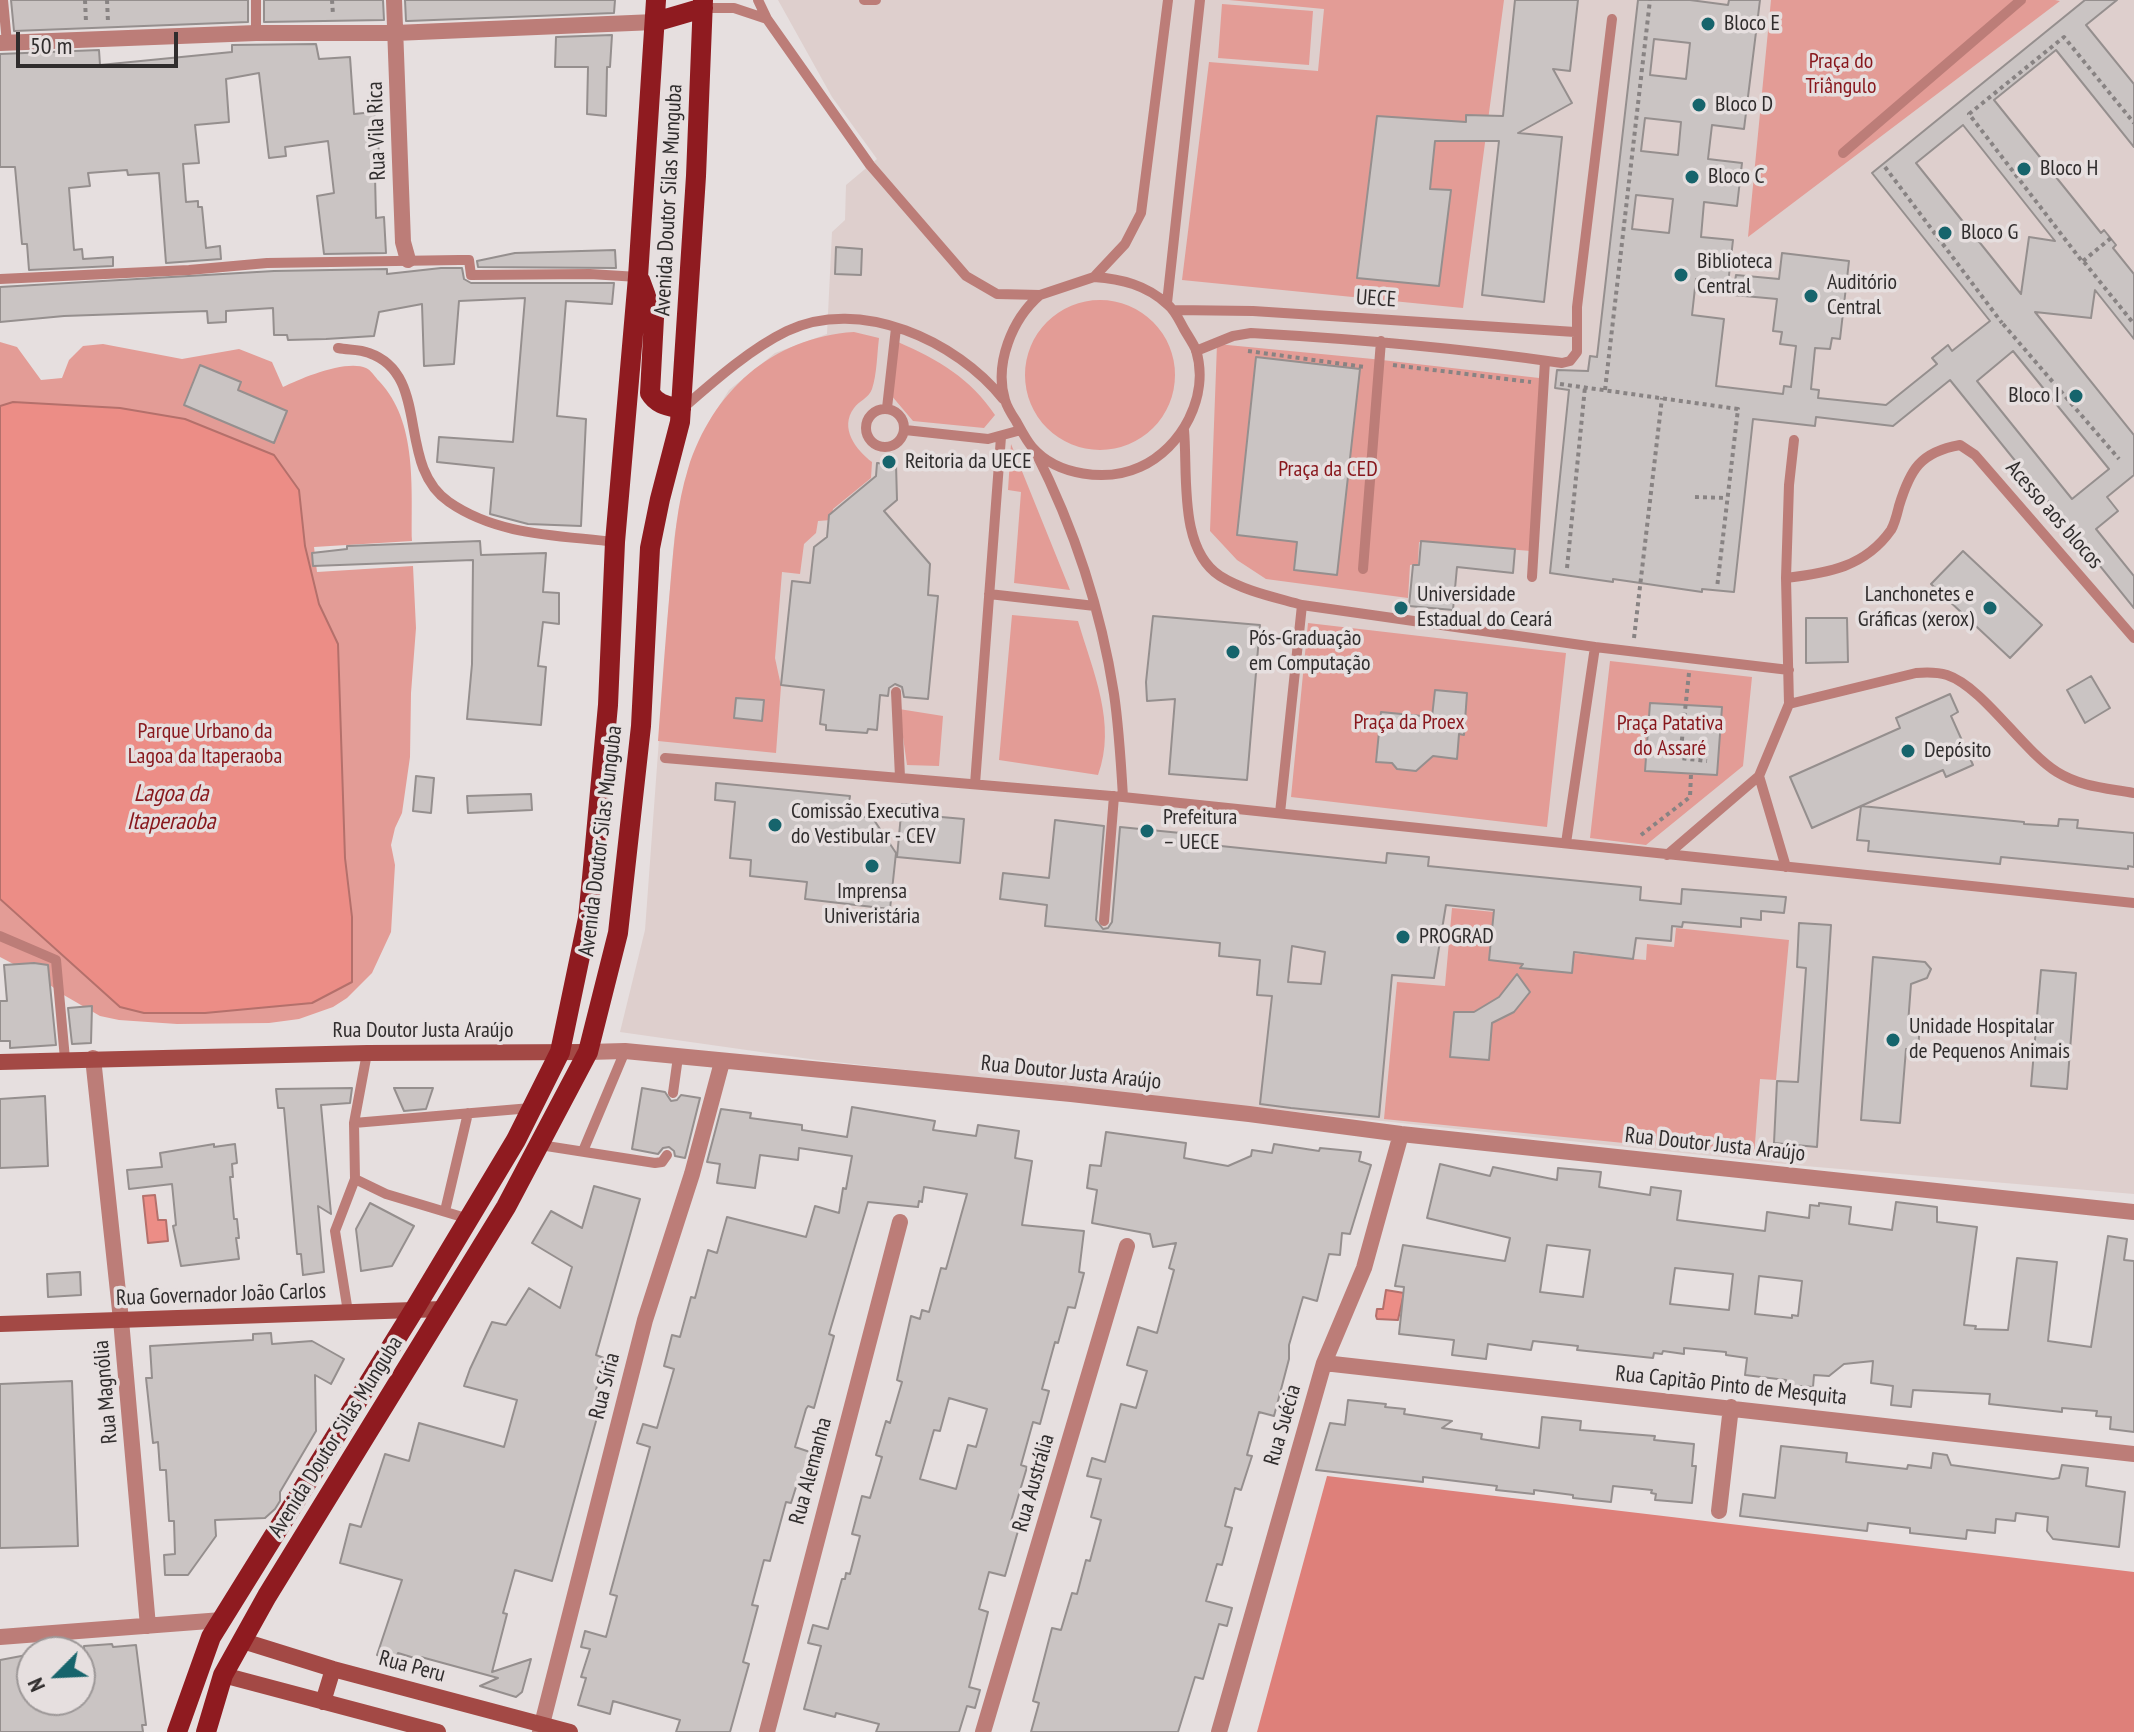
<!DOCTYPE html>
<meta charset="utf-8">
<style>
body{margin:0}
#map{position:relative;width:2134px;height:1732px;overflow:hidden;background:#e6dfdf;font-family:"PT Sans Narrow",sans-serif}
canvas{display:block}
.north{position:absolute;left:16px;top:1636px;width:80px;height:80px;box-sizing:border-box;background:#e6dfdf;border:2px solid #9d9898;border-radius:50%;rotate:246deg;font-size:22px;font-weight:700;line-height:32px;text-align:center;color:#302d2d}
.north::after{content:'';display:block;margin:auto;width:28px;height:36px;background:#16646c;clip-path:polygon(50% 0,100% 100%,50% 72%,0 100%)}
.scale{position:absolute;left:16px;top:32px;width:162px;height:36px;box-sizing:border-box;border:4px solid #302d2d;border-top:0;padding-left:10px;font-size:24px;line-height:28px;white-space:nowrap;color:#302d2d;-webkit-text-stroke:6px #e6dfdf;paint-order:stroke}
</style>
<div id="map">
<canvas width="2134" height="1732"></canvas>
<div class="north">N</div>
<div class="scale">50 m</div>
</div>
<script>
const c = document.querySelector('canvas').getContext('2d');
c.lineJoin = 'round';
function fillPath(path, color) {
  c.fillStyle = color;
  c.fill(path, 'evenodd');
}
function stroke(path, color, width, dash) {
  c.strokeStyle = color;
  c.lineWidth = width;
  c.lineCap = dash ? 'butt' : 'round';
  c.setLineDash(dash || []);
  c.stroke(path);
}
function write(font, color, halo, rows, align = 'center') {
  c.font = font + ' "PT Sans Narrow",sans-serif';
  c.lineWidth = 7;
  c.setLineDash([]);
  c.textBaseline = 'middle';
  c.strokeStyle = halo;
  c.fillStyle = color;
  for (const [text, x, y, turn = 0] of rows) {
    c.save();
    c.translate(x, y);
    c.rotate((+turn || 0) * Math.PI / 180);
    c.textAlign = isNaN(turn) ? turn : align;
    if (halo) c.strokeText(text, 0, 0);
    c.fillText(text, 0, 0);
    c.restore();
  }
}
fillPath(new Path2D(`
 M778 0H1515L1508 63 1569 71 1578 0H2134V1194L1805 1166 1110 1092 817 1060 620 1032 645 930 671 575 675 532 688 469 711 419 729 390 775 353 827 334 832 232 845 220 846 185 877 159 832 97Z`), '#decfcd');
fillPath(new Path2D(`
 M1229 0H1504L1463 308 1182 280 1209 62 1318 71 1324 9Z
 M1771 0H2055L2060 1 1748 237Z
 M1222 4 1313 11 1309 65 1218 58Z
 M1025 375a75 75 0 1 1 150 0a75 75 0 1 1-150 0Z
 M854 332 879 338C877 354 877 374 872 389 869 398 859 401 854 408 839 428 856 450 872 462L871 478 833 509 831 520 818 521 816 533 804 544 800 574 782 572 775 658 781 686 776 753 658 741C662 686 666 632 671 577 674 542 677 504 688 469 712 392 772 337 854 332Z
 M0 342 17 347 41 380 62 378 69 360 83 346 103 344 182 359 239 349 272 362 283 387C301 378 347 359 366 368 371 370 375 377 379 381 418 422 411 488 412 541L314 547 317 572 413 566 416 628 411 693 410 757 402 813 395 828 391 845 395 865 391 932 372 973 347 998 333 1007 299 1019 269 1023 177 1024 119 1020 100 1016 62 994 42 979 0 957Z
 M898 342C939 360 970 378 995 415L984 428 913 421 891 395Z
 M1217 344 1373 359 1548 379 1531 551 1419 542 1418 564 1410 565 1408 598 1266 579 1237 560 1210 531Z
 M1011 444 1070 590 1014 583 1021 492 1008 490Z
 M1012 615 1078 621C1093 672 1117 724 1098 775L999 760Z
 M1308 623 1566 653 1547 827 1291 797Z
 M1610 661 1752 677 1743 766 1646 845 1590 838Z
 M899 709 943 716 939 766 907 765Z
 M1452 908 1515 914 1511 963 1557 968 1559 952 1646 960 1647 944 1674 947 1676 928 1789 940 1776 1080 1760 1079 1754 1156 1384 1119 1397 982 1445 986Z`), '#e39c96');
fillPath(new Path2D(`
 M1327 1476 2134 1572V1732H1257Z`), '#de807a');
const water = new Path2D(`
 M13 402 120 408 185 419 274 455 299 490 305 546 319 604 338 644 345 858 352 917V982L312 1003 205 1013H144L120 1007 0 899V406Z
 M155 1195 158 1220H166L168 1241 148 1243 143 1196Z
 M1386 1290 1404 1293 1398 1320 1377 1319 1376 1316 1377 1309H1383Z`);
fillPath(water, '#ec8d86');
stroke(water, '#b4706b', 2);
const building = new Path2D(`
 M11 0H248V22L14 31Z
 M264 0H383L384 20 264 22Z
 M405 0H615L614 13 408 21H406Z
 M1515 0H1578L1570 71 1553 69 1572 103 1518 133 1562 137 1544 302 1482 295 1499 141H1435L1430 189 1451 190 1439 286 1357 278 1377 116 1466 122V115L1503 116Z
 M1638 0H1690L1728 5 1729 0H1760L1744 129 1712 125 1708 159 1742 163 1737 206 1704 202 1701 237 1733 240 1728 284 1696 279 1692 315 1724 319 1716 386 1783 394 1784 386 1791 387 1796 346 1780 344 1782 332 1773 331 1777 299 1733 295 1736 275 1779 279 1782 253 1849 261 1840 339 1832 338 1830 349 1815 348 1811 389 1819 390 1818 398 1886 405 1937 364 1932 358 1948 345 1952 351 1990 321 1872 173 2085 0H2117L2086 25 2134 84V147L2056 50 1994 100 2101 233 2104 230 2116 245 2113 248 2134 274V339L2095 290 2091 318 2035 312 2134 435V475L2107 497 2118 511 2096 529 2134 576V608L1950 380 1893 426 1816 417 1815 426 1753 419 1734 592 1702 589V592L1613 579V582L1550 573 1569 390 1555 388 1557 370 1588 371 1590 356 1597 357ZM1654 39 1690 43 1686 79 1650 75ZM1645 118 1681 122 1678 155 1641 151ZM1963 125 2055 241 2029 237 2021 294 1916 163ZM1636 195 1673 199 1669 233 1632 229ZM2013 351 2109 469 2072 499 1977 381Z
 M612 35 610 67H607L606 116 587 114 588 67H555L556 37Z
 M316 44 319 59 350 57 354 114 374 112 382 176H375L376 218 384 217 386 253 324 254 317 196 334 193 328 141 285 147 286 156 269 158 259 73 226 79 229 122 195 125 199 163 183 164 186 202 198 201V207H202L206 248 220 246 221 259 166 263 159 173 128 175 127 170 88 173 90 186 69 188 74 250 82 249 83 259 113 257V266L29 270 27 244H22L15 167H0V54L99 50 100 65 232 52V45Z
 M836 247 862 249 861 275 835 274Z
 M615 250 616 268 478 267 477 261 515 253Z
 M441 268H462L464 279 471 283H614L612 304 566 301 557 416 586 419 581 526 528 524 490 514 494 468 437 462 439 437 513 442 525 298 459 301 454 364 424 366 422 304 379 312 374 336 326 339 288 340 287 335H274L273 308 226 311V322L208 323 207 311 64 316 0 322V287L274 271 387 269V274Z
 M1256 357 1360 369 1337 575 1294 570 1297 542 1237 535Z
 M200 365 241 382 238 390 287 411 274 443 184 405Z
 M877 463 896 464 897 500 884 511 930 564 928 595 938 596 928 699 904 697 902 687 895 684 889 688 888 696 880 695 877 730 868 729 867 733 826 730V725L820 724 824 690 781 685 792 581 810 583 814 547 827 537 829 515 876 476Z
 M480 541 481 555 546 553 543 592 559 593V624L543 622 538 666 546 667 541 725 467 719 472 664 473 560 313 566 312 553 347 549V546Z
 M1421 541 1515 549 1513 573 1457 567 1453 610 1409 606 1413 565H1419Z
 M1963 551 2042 625 2010 658 1931 584Z
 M1153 616 1260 625 1247 780 1169 774 1175 699 1147 701 1146 682Z
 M1806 618H1847L1848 662 1806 663Z
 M2091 676 2110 708 2085 723 2067 690Z
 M1435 690 1467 693 1464 735 1459 734 1457 759 1433 756 1416 771 1397 769 1392 763 1376 762 1381 712 1432 717Z
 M1950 694 1958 712 1951 716 1973 765 1946 777 1943 770 1861 806 2024 822V824L2058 826 2059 819 2078 820 2077 828 2134 833V867L2128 866V869L2001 857 2000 864 1868 851 1869 841 1857 840 1861 806 1812 828 1790 777 1900 728 1896 718Z
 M736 698 764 700 762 721 734 718Z
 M1650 703 1722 707 1717 775 1645 771Z
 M416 776 434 778 431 813 413 811Z
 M716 783 850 796 847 817H872L896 853 890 909 805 899 807 882 750 876 751 860 730 858 735 802 715 800Z
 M531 794 532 810 468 813 467 796Z
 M902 804 923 806 922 813 930 814V816L964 819 960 863 897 857Z
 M1055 820 1104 826 1096 920 1103 929 1108 928 1112 922 1120 827 1211 836V845L1386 863 1387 853 1429 857 1428 866 1641 887 1640 900 1681 904 1682 889 1786 897 1784 913 1761 911V920L1741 918V927L1683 922 1682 927 1672 926 1671 941 1636 938 1633 959 1574 952 1572 973 1520 968 1523 964 1489 960 1494 910 1446 905 1434 978 1392 975 1379 1117 1291 1108 1260 1104 1272 996 1257 995 1260 960 1219 956 1220 943 1045 926 1047 905 1000 899 1003 873 1049 878ZM1292 946 1325 952 1321 984 1288 982Z
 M1799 923 1831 925 1817 1147 1774 1143 1777 1081 1798 1082 1806 968 1797 967Z
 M1873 957 1925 962 1931 969 1927 978 1911 984 1908 1024H1920L1918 1050 1906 1049 1900 1123 1861 1120Z
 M34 963 48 965 56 1045 10 1048V1041H0V1001H7L4 965Z
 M2041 970 2076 973 2067 1089 2031 1086Z
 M1517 974 1530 992 1514 1012 1492 1023 1489 1060 1450 1057 1454 1012H1474L1499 997Z
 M92 1006 91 1043 72 1044 68 1008Z
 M352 1088 350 1103 321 1105 331 1214 318 1206 324 1272 303 1275 301 1254H297L284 1108H278L276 1089Z
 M394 1088H433L426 1109 404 1111Z
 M642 1088 665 1092 671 1101 677 1100 681 1095 700 1098 685 1158 675 1156 674 1151 669 1147 663 1148 658 1154 632 1149Z
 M45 1096 48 1166 0 1168V1099Z
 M852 1107 935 1121 933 1130 976 1136 978 1125 1019 1131 1015 1158 1032 1161 1022 1225 1084 1231 1079 1272 1084 1273 1075 1308 1068 1307 1058 1343 1055 1342 1042 1389 1049 1391 1040 1424 1033 1422 1021 1465 1027 1467 1011 1521 1020 1524 1005 1576 989 1572 979 1609 988 1612 969 1687 980 1690 975 1708 967 1706 959 1732H876L879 1724 836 1713 835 1717 804 1709 821 1646 808 1643 813 1625 828 1629 842 1579H845L846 1573 850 1574 860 1536 852 1534 862 1496 870 1498 882 1457 876 1455 886 1421 890 1423 902 1382 897 1380 911 1316 920 1319 922 1310 929 1312 941 1268 946 1269 967 1194 924 1187 922 1202 919 1201 918 1207 868 1202 829 1334 834 1336 814 1408 808 1406 806 1409 795 1447 816 1454 806 1487 797 1484 791 1503 786 1502 770 1561 764 1560 752 1605 758 1606 743 1662 749 1664 730 1732H676L680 1720 613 1701 610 1714 578 1705 586 1678 581 1677 590 1649 581 1647 585 1631 606 1637 617 1596 610 1594 650 1447 637 1443 643 1424 657 1428 674 1369 664 1366 672 1335 680 1337 691 1297 695 1298 708 1250 717 1253 727 1217 806 1237 815 1206 839 1213 843 1188 846 1189 852 1156 799 1148 798 1160 760 1155 755 1188 717 1183 720 1164 707 1162 721 1109 751 1113 750 1118 802 1125V1130L847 1137ZM949 1398 987 1409 976 1447 968 1445 956 1489 920 1479 934 1430 940 1431Z
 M1106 1132 1186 1143 1184 1158 1228 1166 1251 1156 1252 1150 1272 1153 1274 1144 1319 1151 1320 1148 1361 1152 1359 1161 1371 1165 1350 1234 1342 1233 1340 1255 1329 1254 1317 1301 1303 1297 1289 1345V1359L1274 1416 1259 1412 1247 1455 1252 1456 1241 1490 1235 1488 1225 1526 1232 1528 1222 1565 1217 1564 1206 1601 1232 1608 1227 1626 1219 1624 1203 1679 1195 1677 1178 1732H1031L1039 1703 1033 1701 1052 1628 1061 1630 1072 1593 1077 1594 1086 1560 1090 1561 1101 1520 1091 1517 1101 1479 1087 1476 1092 1458 1105 1462 1121 1404 1136 1408 1147 1371 1127 1365 1138 1327 1157 1333 1174 1270 1169 1268 1176 1243 1153 1247 1150 1234 1092 1223 1097 1190 1087 1188 1090 1165 1101 1166Z
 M214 1144V1147L235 1144 237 1163 232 1164 233 1177H230L234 1219H237L239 1238H236L239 1259 181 1266 173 1226 176 1225 172 1184 129 1189 127 1170 162 1167 160 1153Z
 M1440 1164 1490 1176 1493 1167 1557 1180 1558 1168 1601 1172 1599 1187 1650 1195 1651 1187 1681 1191 1677 1220 1765 1231 1767 1212 1809 1218 1810 1205 1819 1206V1203L1851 1207 1849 1224 1892 1230 1896 1202 1937 1207V1222L1977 1227 1964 1325 1976 1326 1975 1329 2008 1330 2017 1258 2057 1262 2048 1341 2091 1347 2108 1236 2127 1239 2124 1260 2134 1261V1432L2110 1429 2111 1417 2096 1416 2097 1411 2062 1408V1412L1989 1404 1990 1394 1913 1390 1911 1407 1891 1405 1893 1386 1871 1383 1873 1361 1844 1364 1829 1376 1814 1375 1813 1387 1786 1385V1380L1745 1375 1747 1358 1726 1355V1352L1684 1348V1354L1663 1351 1662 1354 1654 1353 1653 1358 1577 1350 1578 1346 1533 1341 1531 1350 1488 1344 1486 1359 1452 1355 1454 1340 1399 1334 1404 1287 1395 1286 1403 1245 1505 1261 1510 1238 1427 1218ZM1547 1245 1590 1250 1583 1297 1540 1292ZM1675 1268 1733 1274 1729 1310 1670 1304ZM1759 1276 1802 1281 1798 1316 1792 1315V1318L1755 1314Z
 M594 1186 640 1199 596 1355 604 1358 596 1390 604 1392 552 1581 515 1570 503 1613 507 1614 492 1672 531 1659 522 1692 516 1697 480 1686 498 1678 421 1657V1660L398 1653 395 1661 377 1655 402 1580 340 1563 350 1524 361 1527 385 1454 409 1461 419 1423 504 1447 517 1400 464 1386 470 1369 492 1322 506 1325 529 1288 560 1308 572 1267 532 1243 551 1211 582 1228Z
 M370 1203 414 1226 392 1266 361 1271 356 1229Z
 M80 1272 81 1295 48 1297 47 1274Z
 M271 1333 272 1344 312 1341 344 1359 331 1384 315 1375 316 1431 280 1492V1501L275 1509 265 1518 215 1520 216 1536 188 1575H165L164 1555 175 1554 174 1521H169L166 1470H160L158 1442 153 1443 146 1378H152L150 1346 253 1340V1334Z
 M72 1381 78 1546 0 1548V1384Z
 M1348 1400 1386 1404 1385 1407 1405 1409 1404 1414 1452 1421 1442 1428 1482 1434 1481 1439 1539 1448 1542 1417 1581 1421 1580 1430 1655 1436 1654 1440 1694 1444 1692 1466H1696L1692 1503 1655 1500 1656 1494 1651 1493 1652 1490 1613 1486 1611 1502 1573 1498V1495L1534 1490V1494L1496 1490 1497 1486 1423 1477V1482L1316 1470 1330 1423 1345 1425Z
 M1781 1446 1847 1453 1846 1462 1907 1469 1908 1465 1931 1468 1933 1453 1947 1455 1951 1465 2053 1479 2059 1478 2062 1465 2088 1468 2086 1486 2125 1492 2119 1547 2053 1539 2047 1531 2048 1517 2016 1513 2015 1521 1996 1519 1995 1533 1967 1530 1966 1539 1910 1533V1528L1868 1523 1867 1531 1740 1516 1743 1494 1775 1498Z
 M112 1644 113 1647 136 1645 146 1725H142L143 1732H0V1660L32 1654V1700H80V1651L84 1650V1646Z`);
fillPath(building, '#cac4c3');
stroke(building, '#958f8e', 2);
stroke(new Path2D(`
 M85 0 86 22
 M107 0 108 22
 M332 0 333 15
 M1885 167 2002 323
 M2081 260 1969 114 2064 37 2134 123
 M2083 261 2111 238
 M2084 262 2134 324
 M2003 324 2119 459
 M1248 351 1365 367
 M1393 365 1531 382
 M1560 384 1738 409 1717 588
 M1605 390 1650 0
 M1695 497 1727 498
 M1567 568 1585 387
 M1634 638 1662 398
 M1689 673 1680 758 1707 761
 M1641 835 1690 797 1691 774`), '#888383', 4, [4, 4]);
stroke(new Path2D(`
 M3 0 7 43
 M758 0 767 19 870 165 966 276 997 294 1040 295
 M864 0H876
 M703 8H734L767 19
 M256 33V0
 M1843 153 2021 0
 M1094 277C1122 279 1146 285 1167 304 1175 310 1179 320 1184 329 1188 336 1193 343 1196 350 1210 396 1182 448 1140 467 1107 482 1057 476 1032 447 1026 440 1021 430 1016 421 1012 415 1007 407 1005 400 994 364 1012 319 1040 295L1094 277 1125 244 1141 213 1168 0
 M0 279 189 270 267 263 459 260H469L471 275 590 274 638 277
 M1167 303 1200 0
 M1174 310 1253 311 1575 332
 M338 348C348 350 360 349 369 353 432 375 395 465 449 502 498 536 558 535 615 542
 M1196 351 1233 336 1251 333C1356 339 1459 348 1562 363L1570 361 1577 352V307L1612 19
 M683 408C714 381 750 349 787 331 860 296 957 341 1003 399
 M887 408 896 328
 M866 428a19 19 0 1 1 38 0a19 19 0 1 1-38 0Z
 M905 430 988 439 1021 430
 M1184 430C1188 473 1178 549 1220 576 1244 591 1274 597 1302 605L1280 813
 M1035 451C1073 526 1101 610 1114 694 1119 728 1121 763 1123 797
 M1363 569 1381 341
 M1532 577 1545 361
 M1786 578C1828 573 1865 567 1891 530 1895 523 1897 514 1899 506 1910 470 1920 452 1960 445L1975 455 2134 638
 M989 594 1095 606
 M1302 605 1595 647 1789 670
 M896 692 900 777
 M1789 704 1916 673C1927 672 1937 672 1947 675 1983 687 2022 750 2057 772 2081 787 2107 788 2134 793
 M665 758 1123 797 2134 903
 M1759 776 1786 867
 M975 784 1001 437
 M1566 843 1595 647
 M1667 855 1759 776 1789 704 1786 578 1789 485 1794 440
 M1104 921 1114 796
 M0 936 56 960 65 1059
 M673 1093 678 1057
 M354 1123 367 1053
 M540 1145 655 1163 662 1162 667 1155
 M583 1151 625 1051
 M445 1211 468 1113
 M469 1219 386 1194 355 1179 354 1123 531 1108
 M348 1312 335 1231 355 1179`), '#bc7d78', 10);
stroke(new Path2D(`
 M394 0 403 242 408 260
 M0 43 256 33H395L655 22
 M588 1052 625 1051 1071 1094 1249 1114 1401 1134 2134 1212
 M93 1058 121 1320 148 1626
 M1324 1363 2134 1454
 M1719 1511 1731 1407
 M0 1637 222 1620
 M540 1732 645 1320 692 1174 722 1062
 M767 1732 900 1222
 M983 1732 1127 1246
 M1219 1732 1324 1363 1364 1268 1401 1134`), '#bc7d78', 16);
stroke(new Path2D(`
 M0 1062 367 1053 588 1052
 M0 1324 443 1309
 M243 1641 333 1669 570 1732
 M223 1675 438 1732
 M323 1702 333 1669`), '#a34945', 16);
stroke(new Path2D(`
 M655 22 703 8
 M640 280 654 318 650 393C657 405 669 406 681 409
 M177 1732 211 1637 414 1310 516 1140 560 1052 588 918 592 878 608 705 615 542 638 277 656 0
 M206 1732 223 1675 267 1596 506 1207 588 1052 618 933 641 726 650 548 660 499 680 422 696 176 703 0`), '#8f1b20', 20);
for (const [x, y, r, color] of [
 [1708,24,8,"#16646c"],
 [1699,105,8,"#16646c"],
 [2024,169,8,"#16646c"],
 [1692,177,8,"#16646c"],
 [1945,233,8,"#16646c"],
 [1681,275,8,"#16646c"],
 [1811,296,8,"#16646c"],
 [2076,396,8,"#16646c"],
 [889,462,8,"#16646c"],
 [1401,608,8,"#16646c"],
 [1990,608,8,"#16646c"],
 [1233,652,8,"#16646c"],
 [1908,751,8,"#16646c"],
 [775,825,8,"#16646c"],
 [1147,831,8,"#16646c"],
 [872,866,8,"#16646c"],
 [1403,937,8,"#16646c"],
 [1893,1040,8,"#16646c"]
]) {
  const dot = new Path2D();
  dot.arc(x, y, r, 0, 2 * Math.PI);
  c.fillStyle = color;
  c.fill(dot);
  stroke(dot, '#e6dfdf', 3);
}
write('22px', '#302d2d', '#e6dfdf', [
 ["Bloco E",1724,24],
 ["Bloco D",1715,105],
 ["Bloco H",2040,169],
 ["Bloco C",1708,177],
 ["Bloco G",1961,233],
 ["Biblioteca",1697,262],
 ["Central",1697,287],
 ["Auditório",1827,283],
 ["Central",1827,308],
 ["Bloco I",2060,396,"right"],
 ["Reitoria da UECE",905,462],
 ["Universidade",1417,595],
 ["Estadual do Ceará",1417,620],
 ["Lanchonetes e",1974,595,"right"],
 ["Gráficas (xerox)",1974,620,"right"],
 ["Pós-Graduação",1249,639],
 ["em Computação",1249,664],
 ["Depósito",1924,751],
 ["Comissão Executiva",791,812],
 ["do Vestibular - CEV",791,837],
 ["Prefeitura",1163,818],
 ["– UECE",1163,843],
 ["Imprensa",872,892,"center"],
 ["Univeristária",872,917,"center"],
 ["PROGRAD",1419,937],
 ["Unidade Hospitalar",1909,1027],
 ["de Pequenos Animais",1909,1052]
], 'left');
write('22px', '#88171c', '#e6dfdf', [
 ["Praça do",1841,62],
 ["Triângulo",1841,87],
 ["Praça da CED",1328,470],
 ["Praça da Proex",1409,723],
 ["Praça Patativa",1670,724],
 ["do Assaré",1670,749],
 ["Parque Urbano da",205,732],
 ["Lagoa da Itaperaoba",205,757]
]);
write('22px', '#302d2d', '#e6dfdf', [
 ["Rua Vila Rica",377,131,-92],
 ["Avenida Doutor Silas Munguba",669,200,-87],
 ["UECE",1376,299,4],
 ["Acesso aos blocos",2054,515,49],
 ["Avenida Doutor Silas Munguba",601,841,-83],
 ["Rua Doutor Justa Araújo",423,1031],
 ["Rua Doutor Justa Araújo",1071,1073,6],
 ["Rua Doutor Justa Araújo",1715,1145,6],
 ["Rua Governador João Carlos",221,1295,-2],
 ["Rua Síria",605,1386,-76],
 ["Rua Capitão Pinto de Mesquita",1731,1386,6],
 ["Rua Magnólia",106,1392,-95],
 ["Rua Suécia",1283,1425,-74],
 ["Avenida Doutor Silas Munguba",336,1437,-58],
 ["Rua Alemanha",811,1471,-75],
 ["Rua Austrália",1034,1483,-74],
 ["Rua Peru",412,1667,15]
]);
write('italic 24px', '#88171c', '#e6dfdf', [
 ["Lagoa da",171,794],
 ["Itaperaoba",171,822]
]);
</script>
